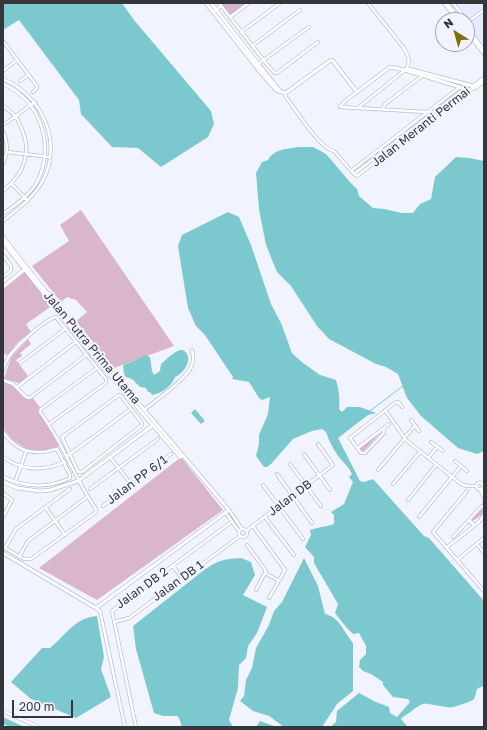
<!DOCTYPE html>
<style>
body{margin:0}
#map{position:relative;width:487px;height:730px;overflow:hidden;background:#f1f4fe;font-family:"Golos Text",sans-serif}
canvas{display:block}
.frame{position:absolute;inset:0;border:4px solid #34363c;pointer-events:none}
.north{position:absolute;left:435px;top:12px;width:40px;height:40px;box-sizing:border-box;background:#f1f4fe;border:1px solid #a5a8b0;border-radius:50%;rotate:323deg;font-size:11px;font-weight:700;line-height:16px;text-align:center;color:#34363c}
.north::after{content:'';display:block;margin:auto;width:14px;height:18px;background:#80700f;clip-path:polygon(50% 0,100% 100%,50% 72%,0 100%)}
.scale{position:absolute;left:12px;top:700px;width:61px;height:18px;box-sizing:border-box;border:2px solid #34363c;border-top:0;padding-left:5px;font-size:12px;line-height:14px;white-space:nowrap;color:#34363c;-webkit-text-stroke:3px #f1f4fe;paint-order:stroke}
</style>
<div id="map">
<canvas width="487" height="730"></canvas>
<div class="frame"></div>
<div class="north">N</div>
<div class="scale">200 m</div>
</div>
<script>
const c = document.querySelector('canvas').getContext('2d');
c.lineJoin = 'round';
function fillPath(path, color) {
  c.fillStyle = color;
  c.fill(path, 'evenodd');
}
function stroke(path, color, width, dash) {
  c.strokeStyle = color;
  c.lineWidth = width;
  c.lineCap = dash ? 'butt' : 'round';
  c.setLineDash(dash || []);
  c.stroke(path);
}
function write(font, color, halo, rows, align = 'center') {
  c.font = font + ' "Golos Text",sans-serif';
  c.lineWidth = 4;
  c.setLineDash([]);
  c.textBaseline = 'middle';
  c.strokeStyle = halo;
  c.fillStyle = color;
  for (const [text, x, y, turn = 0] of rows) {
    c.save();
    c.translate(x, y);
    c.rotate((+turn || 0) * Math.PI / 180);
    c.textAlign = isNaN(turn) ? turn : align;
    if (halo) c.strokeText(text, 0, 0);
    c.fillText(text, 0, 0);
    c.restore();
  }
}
fillPath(new Path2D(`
 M450 3H484V48L467 25V20H463Z`), '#e6ecff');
fillPath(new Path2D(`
 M220 3H246L232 14H229Z
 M81 210 174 346 114 368 76 321 87 312 76 300 67 297 61 302 32 266 69 241 60 225Z
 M25 272 53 305 26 324 31 332 18 342 8 355 3 354V289Z
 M28 339 31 344 20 353 22 356 16 360 28 376 19 383 4 379 11 357Z
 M3 381 13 384 28 398H33L41 409 40 413 55 433 60 446 44 451 29 450 12 440 3 428Z
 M380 433 363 452 360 449V447Z
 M181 457 223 510 97 600 39 568Z
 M482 501 484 504V513L473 521 472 519 479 510 483 509Z`), '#dab6cc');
fillPath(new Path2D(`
 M3 3H122L134 20 211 111 214 124 208 137 161 167 138 148 112 147 81 114 79 100 19 20 3 30Z
 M299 147H313L326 154 350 182 357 189 359 196 373 208 384 209 402 213H413L420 204 431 199 435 177 456 157 469 158 484 161V451L477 454 458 448 421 416 407 398 398 374 386 367 376 364 329 339 317 326 291 286 277 272 266 245 259 209 256 173 262 162 268 160C274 149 287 149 299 147Z
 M228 212 239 217 251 245 271 304 281 323 292 353 303 363 320 375 336 380C339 390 340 398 339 409L342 412 347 407H360L376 413 368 415 338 438 360 481 364 482 373 479 424 536 429 538 484 601V686C473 689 478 692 474 699 473 701 457 706 454 707 450 708 445 707 441 706 426 705 426 700 413 710 409 714 404 715 401 719L408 727H330L336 722 337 711 359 693 376 702 389 707 390 713 397 717 410 702 408 699 393 697 383 685V682L371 674 363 671 359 667 360 660 366 654V646L359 633 353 634C346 628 341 620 335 613L338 604 314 563V557L305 547 311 535 310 530C318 527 326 527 334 524V515L331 512 344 504 353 482 349 477 352 474C349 467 343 462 338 456 333 448 329 441 326 432L322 429 312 431 293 439 271 464 267 467H264L256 456 259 444V435L268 414 270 397 262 400 259 398 249 382 232 379 233 377 205 335 196 326 188 308 178 246 182 235Z
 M180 350H183C195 357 184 374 175 377 172 386 161 394 152 395L150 392H148L146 388 140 387 132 379 126 377 124 374 123 365 136 360 145 355 150 357 152 371 154 375 160 371 161 364C167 359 172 353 180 350Z
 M195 409 205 421 201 424 191 413Z
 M241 558 251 562 255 575 243 595 267 607 257 633 248 646 246 658 239 665 238 688 229 720 232 725 231 727H182L179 718 177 716H163L154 713 136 649 133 626 204 570C219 560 224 559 241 558Z
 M304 558 318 586 325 614C340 617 344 633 353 643V691L337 704 322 727H284L269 716 253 711 240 701 244 696 246 680 252 668 256 648 269 625 274 611 282 602Z
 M97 616 104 657 101 669 111 697 76 718 31 699 11 682 42 648H50C66 635 74 618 97 616Z
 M3 717 24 727H10L3 724Z
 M260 721 277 727H256Z`), '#7bc9cf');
stroke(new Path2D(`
 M370 411 403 386`), '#7bc9cf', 1);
const minor = new Path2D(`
 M219 3 269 67 275 73H277L318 42
 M444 3 457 20
 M447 3 460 20
 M453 3 467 20
 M213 12 221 6
 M230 17 249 3
 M467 20 469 21 484 10
 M467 28 484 50
 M241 32 280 3
 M467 32 484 54
 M3 41 37 86V88L33 92
 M252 46 300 10
 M258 64 309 27
 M3 71 17 60
 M3 79C42 95 64 143 42 182 32 199 18 209 3 221
 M20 81 28 75
 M3 84C40 99 55 145 38 180 31 195 16 204 3 214
 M285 93 286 97C296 110 320 149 334 151L354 174 357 176 468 90
 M3 106C7 109 12 112 15 116 18 119 19 123 21 127 33 152 24 174 3 191
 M340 107 427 112
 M340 107 345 101 357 92
 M359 107 405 70C412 62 408 55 403 47L368 3
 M383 109 385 104 422 76
 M3 125 35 102
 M3 131C8 143 8 152 3 164
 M7 152 50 157
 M351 171 460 87
 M354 174 465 88
 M12 184 28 201
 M3 255 11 266V271L3 277
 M20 363 65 329
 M3 370C4 366 6 362 8 358 14 348 45 319 56 317L106 379V383L49 424
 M3 380 13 384 25 396 28 398 31 397 86 355
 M17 387 76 342
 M119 395 121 396 142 423V425L82 472H78L62 437Z
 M144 410C156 400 187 379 192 365 194 360 193 355 192 350
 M385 410 406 440 461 484 467 486H477
 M411 420 419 431
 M384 428V433L365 453H361L350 438 396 402 399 403 402 407
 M3 432C13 446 24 453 41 452 46 452 52 450 57 449L70 475V478C48 489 24 487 3 477
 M405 437 415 426
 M431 442 443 451
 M358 448 389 424
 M304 454 330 490
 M3 457C22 471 44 471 65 462
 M66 457 131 409
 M110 457 131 484
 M428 458 437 447
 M455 461 467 471
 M290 464 321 506
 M378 470 405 438
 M277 474 312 523
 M15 482 26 452
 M476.5 486a3.5 3.5 0 1 1 7 0a3.5 3.5 0 1 1-7 0Z
 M393 484 420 452
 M263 485 303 539
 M482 488 484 492
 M70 489 16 529 5 548 24 559H31L96 512V509C74 478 63 442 40 412L41 409 97 368
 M90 489 158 439
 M480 489 484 498
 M467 491 433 532 484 591
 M3 493 12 500 3 517
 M408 500 436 465
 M103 506 171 454
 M46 508 65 535
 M229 510 242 529
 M225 512 239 531
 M265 517 294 555
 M419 517 461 466
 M469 520 474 525
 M253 526 285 570 269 598
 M239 533a4 4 0 1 1 8 0a4 4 0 1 1-8 0Z
 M246 531 333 465 318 444
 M453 537 482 506
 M477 544 484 553
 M247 545 266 571 256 590
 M446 548 479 522 484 515
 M19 557 28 541 87 497
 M457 560 484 538
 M173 566 182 578
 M265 573 279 581
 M96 608 100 611 125 727
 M114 622 129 618 240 536
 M3 711 39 727
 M136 727 112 611 230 523`);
const tertiary = new Path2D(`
 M206 3 262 74 276 90 285 93 287 92 331 60 333 61 357 92 390 67 405 70 409 69 473 86
 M211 3 258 64 280 91
 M405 70 469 90 475 88 484 81
 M472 87 484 78
 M3 237C75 331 153 419 229 510L96 608 3 553
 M3 242 91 353 180 457 184 456
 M3 287 25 269
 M3 482 17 488 40 491 50 490 78 481 152 426`);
stroke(minor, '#bbc0d0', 4);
stroke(tertiary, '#bbc0d0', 4.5);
stroke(minor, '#fff', 2.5);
stroke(tertiary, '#fff', 3);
write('12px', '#34363c', '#f1f4fe', [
 ["Jalan Meranti Permai",421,127,-38],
 ["Jalan Putra Prima Utama",92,348,50],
 ["Jalan PP 6/1",137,480,-37],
 ["Jalan DB",290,498,-37],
 ["Jalan DB 1",178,581,-36],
 ["Jalan DB 2",142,588,-36]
]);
</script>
